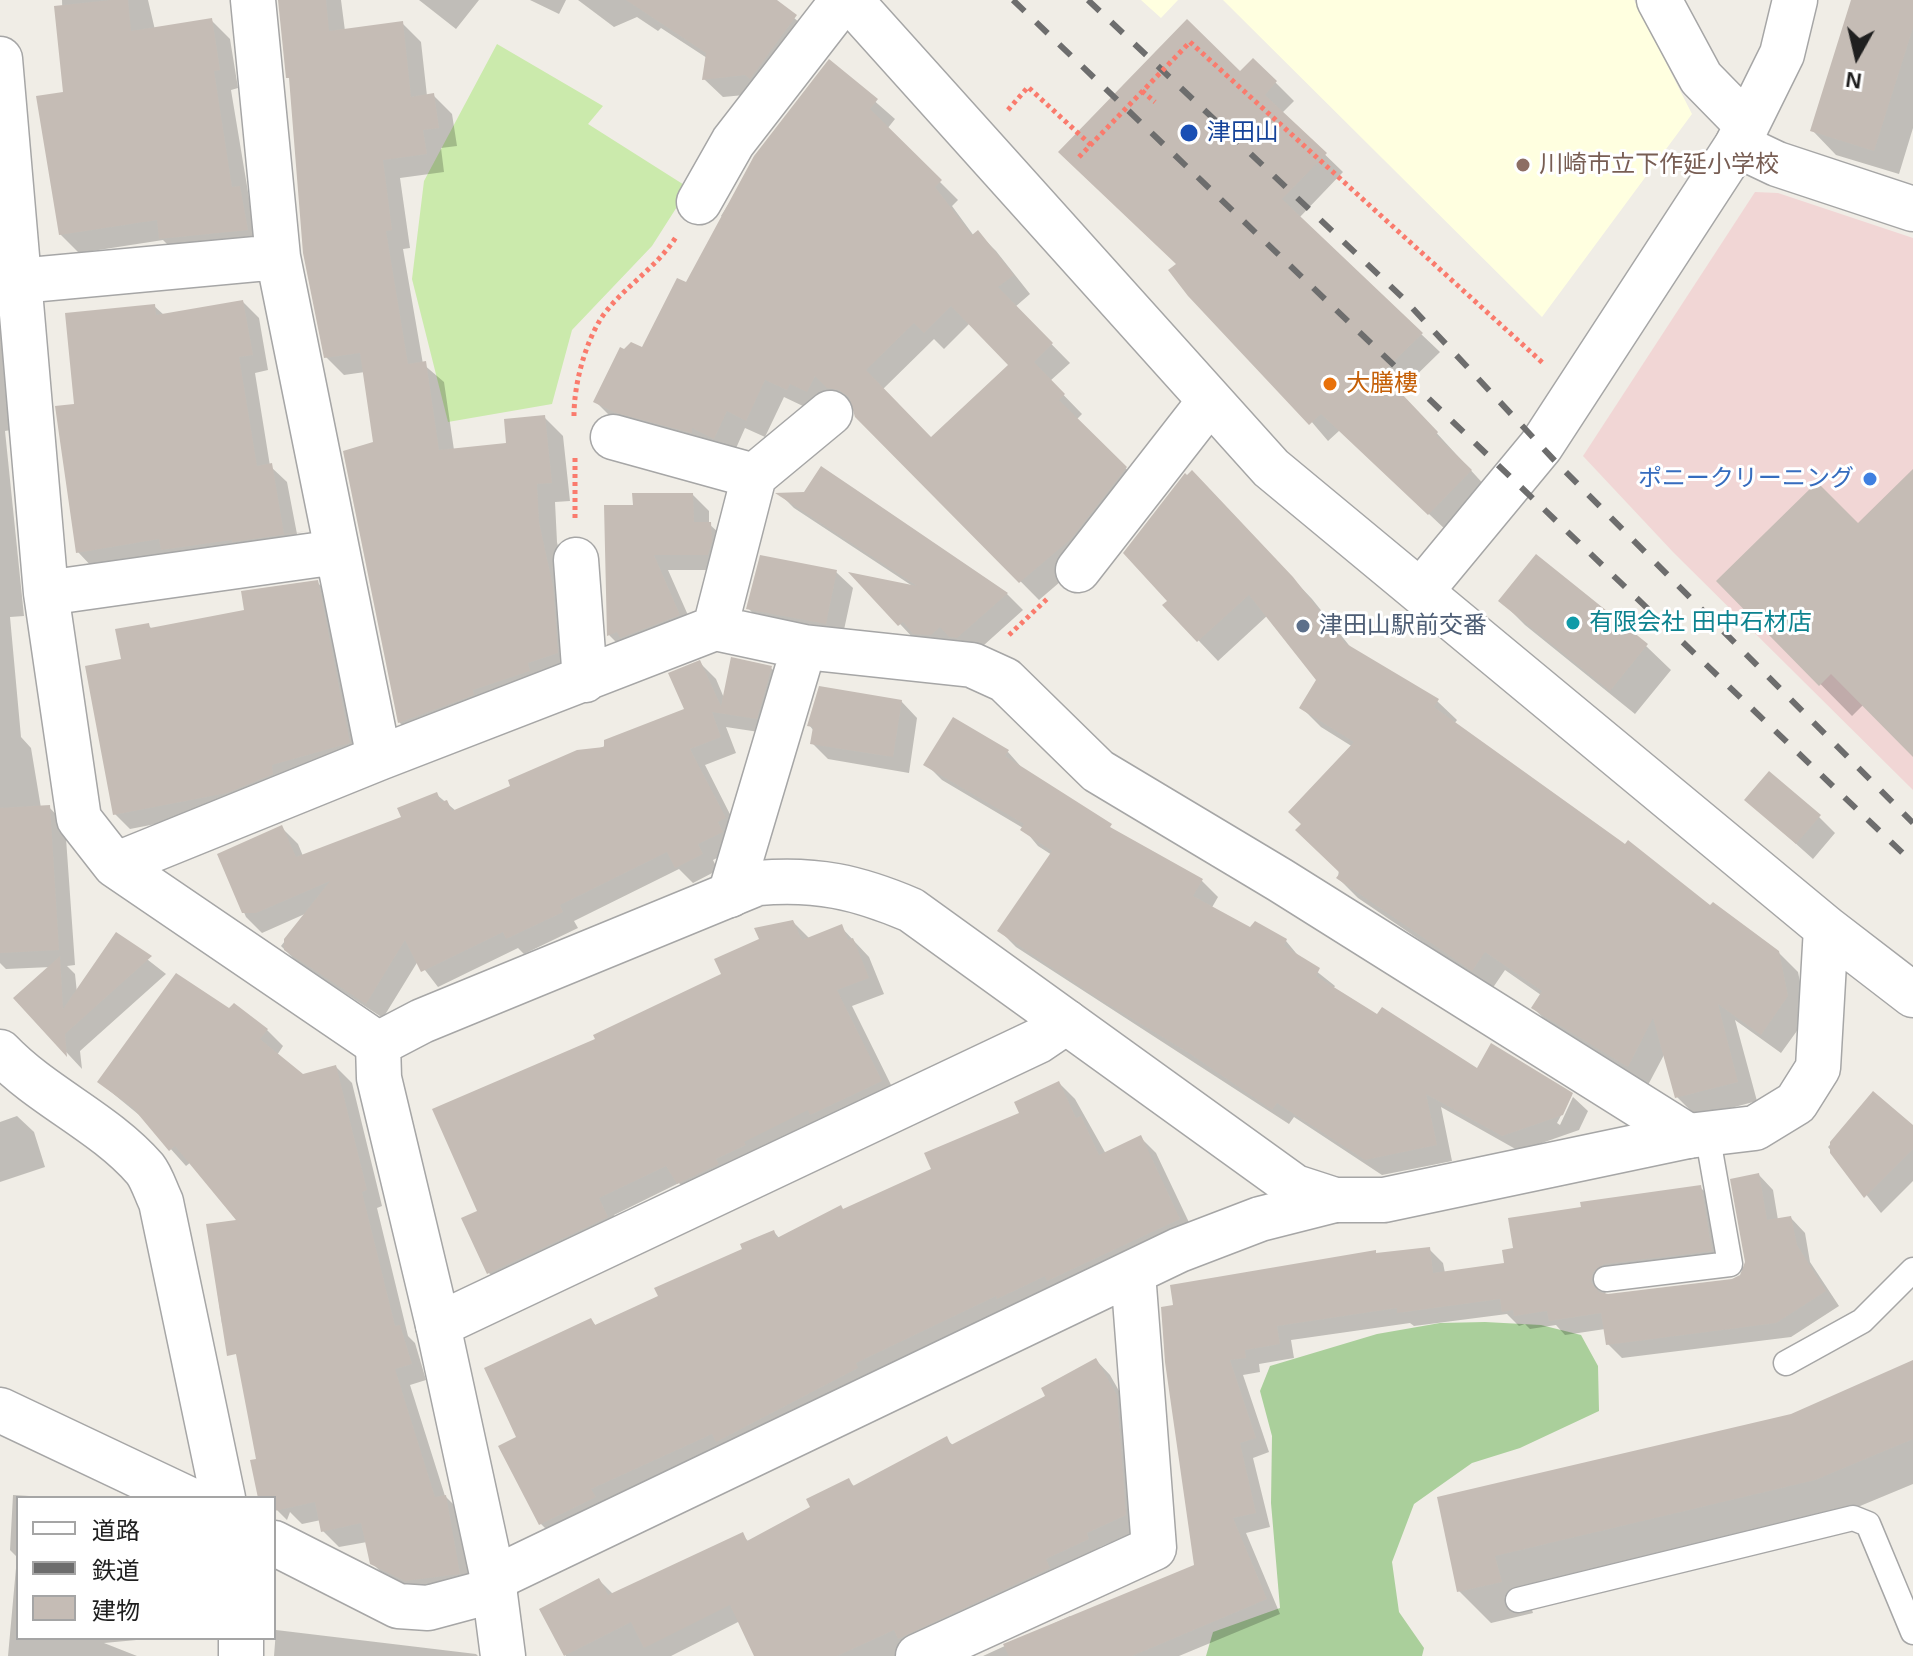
<!DOCTYPE html>
<meta charset="utf-8">
<style>
body{margin:0}
#map{position:relative;width:1913px;height:1656px;overflow:hidden;background:#f0ede6;font-family:Helvetica,"Noto Sans JP",sans-serif}
canvas{display:block}
.legend{position:absolute;left:16px;top:1496px;width:260px;height:144px;box-sizing:border-box;background:#fff;border:2px solid #a5a5a5;margin:0;padding:10px 14px;list-style:none;font-size:24px;color:#1f1f1f}
.legend li{display:flex;align-items:center;gap:16px;height:40px}
.legend b{width:40px;border:2px solid #a5a5a5}
.north{position:absolute;left:1817px;top:16px;width:80px;height:80px;-webkit-text-stroke:6px #fff;paint-order:stroke;rotate:188deg;font-size:22px;font-weight:700;line-height:32px;text-align:center;color:#1f1f1f}
.north::after{content:'';display:block;margin:auto;width:28px;height:36px;background:#1f1f1f;clip-path:polygon(50% 0,100% 100%,50% 72%,0 100%)}
</style>
<div id="map">
<canvas width="1913" height="1656"></canvas>
<ul class="legend">
<li><b style="height:10px;background:#fff"></b>道路</li>
<li><b style="height:10px;background:#6d6d6d"></b>鉄道</li>
<li><b style="height:22px;background:#c5bcb5"></b>建物</li>
</ul>
<div class="north">N</div>
</div>
<script>
const c = document.querySelector('canvas').getContext('2d');
c.lineJoin = 'round';
function fillPath(path, color) {
  c.fillStyle = color;
  c.fill(path, 'evenodd');
}
function stroke(path, color, width, dash) {
  c.strokeStyle = color;
  c.lineWidth = width;
  c.lineCap = dash ? 'butt' : 'round';
  c.setLineDash(dash || []);
  c.stroke(path);
}
function write(font, color, halo, rows, align = 'center') {
  c.font = font + ' Helvetica,"Noto Sans JP",sans-serif';
  c.lineWidth = 6;
  c.setLineDash([]);
  c.textBaseline = 'middle';
  c.strokeStyle = halo;
  c.fillStyle = color;
  for (const [text, x, y, turn = 0] of rows) {
    c.save();
    c.translate(x, y);
    c.rotate((+turn || 0) * Math.PI / 180);
    c.textAlign = isNaN(turn) ? turn : align;
    if (halo) c.strokeText(text, 0, 0);
    c.fillText(text, 0, 0);
    c.restore();
  }
}
fillPath(new Path2D(`
 M1755 192 1778 193 1913 238V790L1673 552 1583 456Z`), '#f1d6d5');
fillPath(new Path2D(`
 M1141 0H1178L1161 18Z
 M1223 0H1634L1692 114 1542 317Z`), '#ffffe0');
fillPath(new Path2D(`
 M497 44 603 106 588 124 689 188 652 246 572 330 552 404 448 422 412 279 424 181Z`), '#cbeaac');
fillPath(new Path2D(`
 M1485 1322 1541 1325 1581 1335 1598 1366 1599 1411 1520 1448 1472 1463 1414 1504 1392 1562 1399 1612 1424 1648 1422 1656H1206L1213 1632 1280 1608 1271 1503 1272 1436 1260 1391 1270 1366 1377 1334 1440 1323Z`), '#aacf9b');
fillPath(new Path2D(`
 M62 0H148L155 30 211 20 230 39 238 88 231 90 249 198 258 207 265 248 180 257 163 240 79 253 60 234 65 93Z
 M280 0H341L345 31 402 23 421 42 427 96 433 95 452 114 457 146 441 148 444 172 400 178 410 248 403 249 423 364 444 382 454 450 509 445 544 417 563 436 570 501 555 502 557 542 571 606 576 671 418 741 399 722 376 443 365 372 344 375 326 357Z
 M419 0H479L456 29Z
 M530 0H566L559 14Z
 M578 0H773L814 35 766 93 723 97 704 79 707 58 661 28 658 31 637 17 614 27Z
 M1853 0H1913V128L1899 174 1836 155 1812 130Z
 M1253 60 1294 101 1282 113 1343 172 1299 218 1440 352 1399 392 1488 489 1447 531 1340 430 1328 441 1178 265 1240 73Z
 M830 62 895 119 887 129 958 200 952 206 974 236 978 233 996 251 1030 294 1015 307 1070 363 1050 381 1082 414 1076 420 1144 486 1089 557 1039 600 857 416 854 407 826 409 809 401 805 407 784 397 765 437 745 428 733 455 614 420 596 402 643 350 687 285 724 218 721 216 756 160ZM970 323 1011 365 931 440 882 390 934 339 944 349Z
 M243 302 259 318 268 370 255 373 270 466 287 482 297 534 307 533 321 547 94 569 78 552 77 406 154 306 164 315Z
 M0 319 11 430 5 431 24 616 10 617 21 737 31 748 41 808 49 807 65 824 75 965 67 966 75 974 77 993 116 935 166 974 80 1051 82 1069 16 998 51 967 6 969 0 963Z
 M821 469 1007 594 1023 610 974 654 916 641 854 575 914 587 794 508 780 494H805Z
 M1913 472V754L1864 704 1852 716 1719 581 1858 526Z
 M1212 493 1312 599 1352 649 1437 701 1457 720 1454 724 1710 908 1778 952 1798 972 1807 1017 1781 1053 1735 1020 1757 1101 1697 1117 1677 1097 1665 1053 1648 1085 1553 1027 1533 1008 1541 995 1505 970 1492 989 1358 898 1338 878 1353 747 1321 727 1301 707 1318 679 1268 615 1218 661 1165 605 1170 601Z
 M693 495 709 511V524L727 540 724 570H668L695 631 625 651 609 635 635 507Z
 M1536 557 1646 646 1671 670 1635 714 1525 625 1501 601Z
 M836 572 853 588 842 639 764 625 748 608Z
 M317 582 332 597 364 758 243 807 130 829 115 814 123 661 148 625 152 629 246 612Z
 M700 663 716 679 724 698 771 668 787 684 772 734 726 727 736 753 705 765 740 834 737 848 713 860 718 870 693 883 679 869 574 921 578 928 524 954 518 948 438 987 418 961 383 1018 297 962 281 946 307 913 262 933 246 917 219 855 282 828 298 844 303 856 403 818 436 794 456 811 687 710Z
 M901 701 917 718 909 773 828 759 812 743 814 731 809 725Z
 M1008 752 1023 769 1120 835 1202 881 1218 897 1211 909 1250 929 1256 924 1286 941 1301 959 1335 986 1333 989 1377 1017 1478 1071 1572 1095 1557 1123 1560 1125 1573 1097 1588 1111 1579 1130 1519 1151 1441 1107 1452 1161 1382 1175 1294 1117 1289 1124 1016 947 1000 931 1052 855 1038 846 1023 828 942 780 926 764Z
 M1747 800 1819 817 1835 833 1813 859Z
 M793 922 810 939 841 927 869 957 884 994 852 1006 897 1097 694 1199 679 1183 614 1215 623 1233 505 1289 489 1273 479 1212 598 1040 723 975 762 940Z
 M230 1011 267 1030 283 1046 277 1055 302 1076 336 1067 352 1083 382 1206 377 1208 408 1336 415 1343 426 1380 410 1385 445 1496 462 1513 475 1589 422 1597 389 1580 372 1563 367 1542 339 1547 323 1531 321 1520 302 1524 290 1512 287 1520 274 1507 239 1360 222 1324 208 1226 240 1221 191 1162 186 1166 144 1119 99 1082Z
 M1059 1083 1075 1099 1106 1154 1140 1137 1156 1153 1195 1235 557 1540 541 1524 501 1447 519 1438 591 1320 597 1327 661 1297 774 1232 780 1239 933 1170 1021 1114Z
 M1874 1094 1913 1127V1181L1881 1213 1828 1147Z
 M17 1116 34 1132 45 1167 0 1182V1122Z
 M1759 1175 1773 1190 1778 1220 1791 1218 1805 1233 1810 1262 1839 1306 1791 1337 1622 1358 1608 1344 1605 1329 1565 1335 1556 1325 1530 1329 1525 1324 1519 1326 1507 1314 1414 1326 1410 1323 1291 1340 1294 1358 1259 1364 1260 1372 1243 1375 1269 1452 1253 1458 1270 1527 1246 1533 1280 1614 1179 1656H983L1070 1616 1074 1620 1197 1567 1167 1361 1378 1255 1429 1249 1443 1263 1445 1273 1506 1265 1700 1187 1715 1202 1726 1265 1607 1287 1605 1295 1732 1281 1741 1277 1747 1262Z
 M1096 1360 1110 1375 1131 1412 1140 1530 1100 1547 1102 1553 912 1656H756L740 1621 671 1656H566L542 1609 599 1580 614 1595 742 1535 749 1542 813 1508 849 1481 855 1487 946 1439 954 1446 1048 1397Z
 M1913 1362V1484L1848 1511 1525 1588 1533 1613 1491 1623 1459 1591 1439 1498 1791 1416Z
 M13 1495 62 1498H18V1638H158L104 1643 137 1656H8L17 1557 10 1550Z
 M276 1630 476 1654 478 1656H274Z`), '#0003');
fillPath(new Path2D(`
 M111 0H128L131 31 212 18 220 70 214 71 232 187 240 186 248 230 159 239 157 220 59 235 36 96 63 92 54 6Z
 M278 0H326L329 31 403 21 411 97 434 93 439 128 423 130 427 154 383 160 392 230 386 231 408 364 426 361 439 450 506 443 504 419 545 415 552 483 537 484 539 522 553 586 558 653 528 663 530 671 473 690 474 695 398 723 343 451 373 442 360 353 324 358 303 253 289 78H286Z
 M626 0H777L797 15 750 79 745 75 702 80 706 53Z
 M1851 0H1913V28L1874 151 1810 131Z
 M1187 19 1240 71 1253 58 1277 81 1265 95 1327 153 1282 199 1423 333 1382 373 1438 432 1436 435 1472 470 1428 515 1321 414 1309 425 1188 296 1168 270 1176 264 1058 152Z
 M829 59 878 99 870 109 942 180 935 187 972 235 978 230 1014 275 998 287 1053 343 1034 362 1065 394 1059 400 1127 467 1071 539 1019 583 855 417 849 397 839 390 827 388 815 376 807 392 790 384 787 390 765 380 746 421 727 411 714 439 692 428V433L616 413 593 402 620 347 624 349 631 342 642 347 677 278 686 282 754 156ZM951 306 1008 365 931 437 866 370 914 323 924 333Z
 M243 300 253 355 239 357 257 466 272 463 284 534 308 531 232 542V540L161 550 159 539 76 553 55 406 74 404 65 313 155 304 156 315Z
 M821 466 858 491 1008 593 957 638 949 637 940 627 931 635 913 634 903 622 898 626 848 572 917 586 775 493 804 492Z
 M1913 469V757L1831 674 1819 686 1716 581 1817 482 1858 523Z
 M1192 470 1293 577 1345 643 1439 699 1434 707 1625 844 1628 840 1710 905 1713 902 1779 951 1788 996 1761 1035 1718 1004 1738 1082 1675 1098 1653 1018 1628 1067 1531 1008 1542 991 1485 952 1472 971 1336 878 1340 873 1295 830 1301 824 1288 812 1354 742 1299 708 1316 680 1249 595 1197 642 1162 605 1167 601 1123 553 1185 473 1187 475Z
 M632 493H693L694 522H711L712 541 708 555H654L680 615 620 638 617 632 607 636 604 505H633Z
 M1536 554 1648 644 1610 691 1498 601Z
 M760 555 837 570 826 624 746 609Z
 M318 580 350 743 272 765 273 774 227 793 113 815 85 666 121 659 115 629 149 623 150 628 244 610 241 591Z
 M731 657 772 666 757 719 712 712 721 737 690 749 726 818 718 822 723 832 698 844 703 854 675 868 667 852 560 905 563 912 506 939 503 932 421 972 405 940 366 1004 284 950V939L330 881 256 913H242L217 854 282 825 296 857 401 817 397 808 437 792 441 802 447 800 452 811 510 786 508 780 577 750 604 747V740L684 709 668 673 700 660 721 706Z
 M819 686 902 700 893 757 810 744 813 727 807 726Z
 M953 717 1009 750 1005 756 1112 824 1110 827 1203 879 1193 896 1250 927 1255 921 1287 939 1284 946 1320 968 1316 976 1377 1014 1382 1007 1477 1068 1491 1043 1573 1093 1563 1115 1502 1136 1426 1094 1437 1145 1365 1160 1277 1103 1272 1110 1189 1053 1101 1000 997 931 1052 851 1020 830 1024 824 923 765Z
 M1769 771 1821 815 1796 844 1744 800Z
 M50 805 59 950 0 953V808Z
 M793 920 802 940 842 924 848 940 853 938 869 978 837 990 882 1081 810 1115 808 1110 744 1142 746 1145 716 1159 719 1164 677 1184 666 1166 599 1198 608 1217 487 1274 461 1218 477 1211 432 1109 595 1039 593 1035 721 974 714 959 759 939 754 928Z
 M116 932 152 956 65 1034 67 1057 13 998 60 956 63 1009Z
 M176 973 229 1008 234 1003 268 1029 260 1039 303 1074 336 1065 367 1190 362 1192 395 1326 400 1325 412 1364 395 1369 435 1497 446 1495 460 1574 405 1581 370 1564 361 1523 321 1532 315 1502 274 1511V1498H258L250 1460 256 1459 236 1354 227 1356 206 1224 236 1220 175 1146 169 1151 133 1108 97 1082Z
 M1059 1081 1076 1118 1081 1116 1099 1155 1141 1135 1180 1219 1047 1281 1045 1276 997 1299 996 1296 856 1363 858 1368 716 1442 712 1434 591 1489 596 1497 539 1525 498 1446 516 1437 484 1368 591 1318 595 1325 658 1296 654 1288 742 1249 740 1244 774 1230 777 1238 841 1205 843 1209 931 1169 924 1153 1019 1113 1014 1102Z
 M1873 1091 1913 1125V1149L1864 1198 1830 1153V1142Z
 M1759 1173 1767 1220 1791 1216 1797 1245 1826 1291 1776 1323 1606 1345 1601 1313 1549 1321 1547 1311 1514 1316 1513 1310 1502 1312 1500 1299 1397 1313V1308L1277 1326 1280 1344 1245 1350 1246 1358 1230 1360 1256 1438 1240 1443 1256 1513 1233 1518 1267 1599 1132 1656H1009L1003 1644 1194 1565 1165 1362 1161 1307 1173 1305 1170 1285 1376 1250V1253L1430 1247 1433 1273 1504 1263 1502 1250 1513 1248 1508 1218 1581 1207 1580 1202 1701 1185 1712 1251 1604 1264 1593 1272 1591 1282 1599 1292 1608 1294 1732 1279 1740 1275 1745 1262 1730 1179Z
 M1096 1358 1117 1395 1126 1515 1087 1533 1089 1539 1046 1559 1050 1568 898 1639 894 1630 837 1656H754L730 1605 644 1648 631 1622 564 1656 539 1609 599 1578 608 1595 743 1532 747 1541 810 1507 806 1499 849 1478 853 1486 947 1436 951 1445 1045 1396 1041 1388Z
 M1913 1360V1439L1815 1480 1495 1556 1502 1582 1457 1592 1437 1497 1791 1414Z`), '#c5bcb5');
const service = new Path2D(`
 M1606 1279 1730 1264 1707 1133
 M1786 1363 1862 1321 1913 1270
 M1518 1600 1853 1518 1868 1524 1913 1632`);
const minor = new Path2D(`
 M253 0 278 257 379 758
 M1659 0 1701 78 1747 125
 M0 59 46 593 79 819 115 865 378 1044
 M699 202 733 142 843 0
 M19 281 278 257
 M613 437 754 476
 M576 560 585 680
 M1078 570 1209 402
 M1421 591 1541 446 1737 145 1782 54 1795 0
 M46 593 337 552
 M715 628 754 476 830 413
 M115 865 379 758 715 628 804 647 972 665 1005 680 1098 771 1280 880 1688 1136
 M730 895 804 647
 M0 1052C43 1097 104 1122 145 1169 152 1178 156 1192 161 1202L223 1498
 M438 1325 1038 1041 1066 1022
 M0 1410 186 1498
 M274 1543 398 1606 428 1608 495 1590
 M493 1579 1179 1250 1260 1219 1335 1200
 M241 1656V1638
 M918 1656 1154 1548 1133 1273`);
const tertiary = new Path2D(`
 M850 0 1271 468 1826 928 1913 995
 M1737 145 1777 164 1913 209
 M503 1656 493 1579 438 1325 379 1078 378 1044 422 1021 758 883C816 878 857 887 911 910L1295 1187 1335 1200H1384L1688 1136 1755 1128 1796 1103 1818 1068 1826 928`);
stroke(service, '#a6a6a6', 27);
stroke(minor, '#a6a6a6', 47);
stroke(tertiary, '#a6a6a6', 47);
stroke(new Path2D(`
 M1190 42 1544 364
 M1142 91 1155 102
 M1008 110 1028 87 1091 145
 M574 416C574 385 584 347 600 320 619 290 656 269 676 237
 M575 458V520
 M1009 635 1048 598`), '#fa7b6d', 5, [4, 4]);
stroke(service, '#fff', 24);
stroke(minor, '#fff', 44);
stroke(tertiary, '#fff', 44);
stroke(new Path2D(`
 M1013 0 1913 863
 M1088 0 1402 297 1555 461 1913 823`), '#6d6d6d', 6, [16, 16]);
stroke(new Path2D(`
 M1079 157 1190 42`), '#fa7b6d', 5, [4, 4]);
for (const [x, y, r, color] of [
 [1189,133,10,"#1a4fb4"],
 [1523,165,8,"#8d6e63"],
 [1330,384,8,"#e8710a"],
 [1870,479,8,"#3f7fe0"],
 [1573,623,8,"#0f9aa8"],
 [1303,626,8,"#5c6f8a"]
]) {
  const dot = new Path2D();
  dot.arc(x, y, r, 0, 2 * Math.PI);
  c.fillStyle = color;
  c.fill(dot);
  stroke(dot, '#fff', 3);
}
write('24px', '#164399', '#fff', [
 ["津田山",1207,133]
], 'left');
write('24px', '#785e54', '#fff', [
 ["川崎市立下作延小学校",1539,165]
], 'left');
write('24px', '#c56008', '#fff', [
 ["大膳樓",1346,384]
], 'left');
write('24px', '#366cbe', '#fff', [
 ["ポニークリーニング",1854,479]
], 'right');
write('24px', '#0d838f', '#fff', [
 ["有限会社 田中石材店",1589,623]
], 'left');
write('24px', '#4e5e75', '#fff', [
 ["津田山駅前交番",1319,626]
], 'left');
</script>
